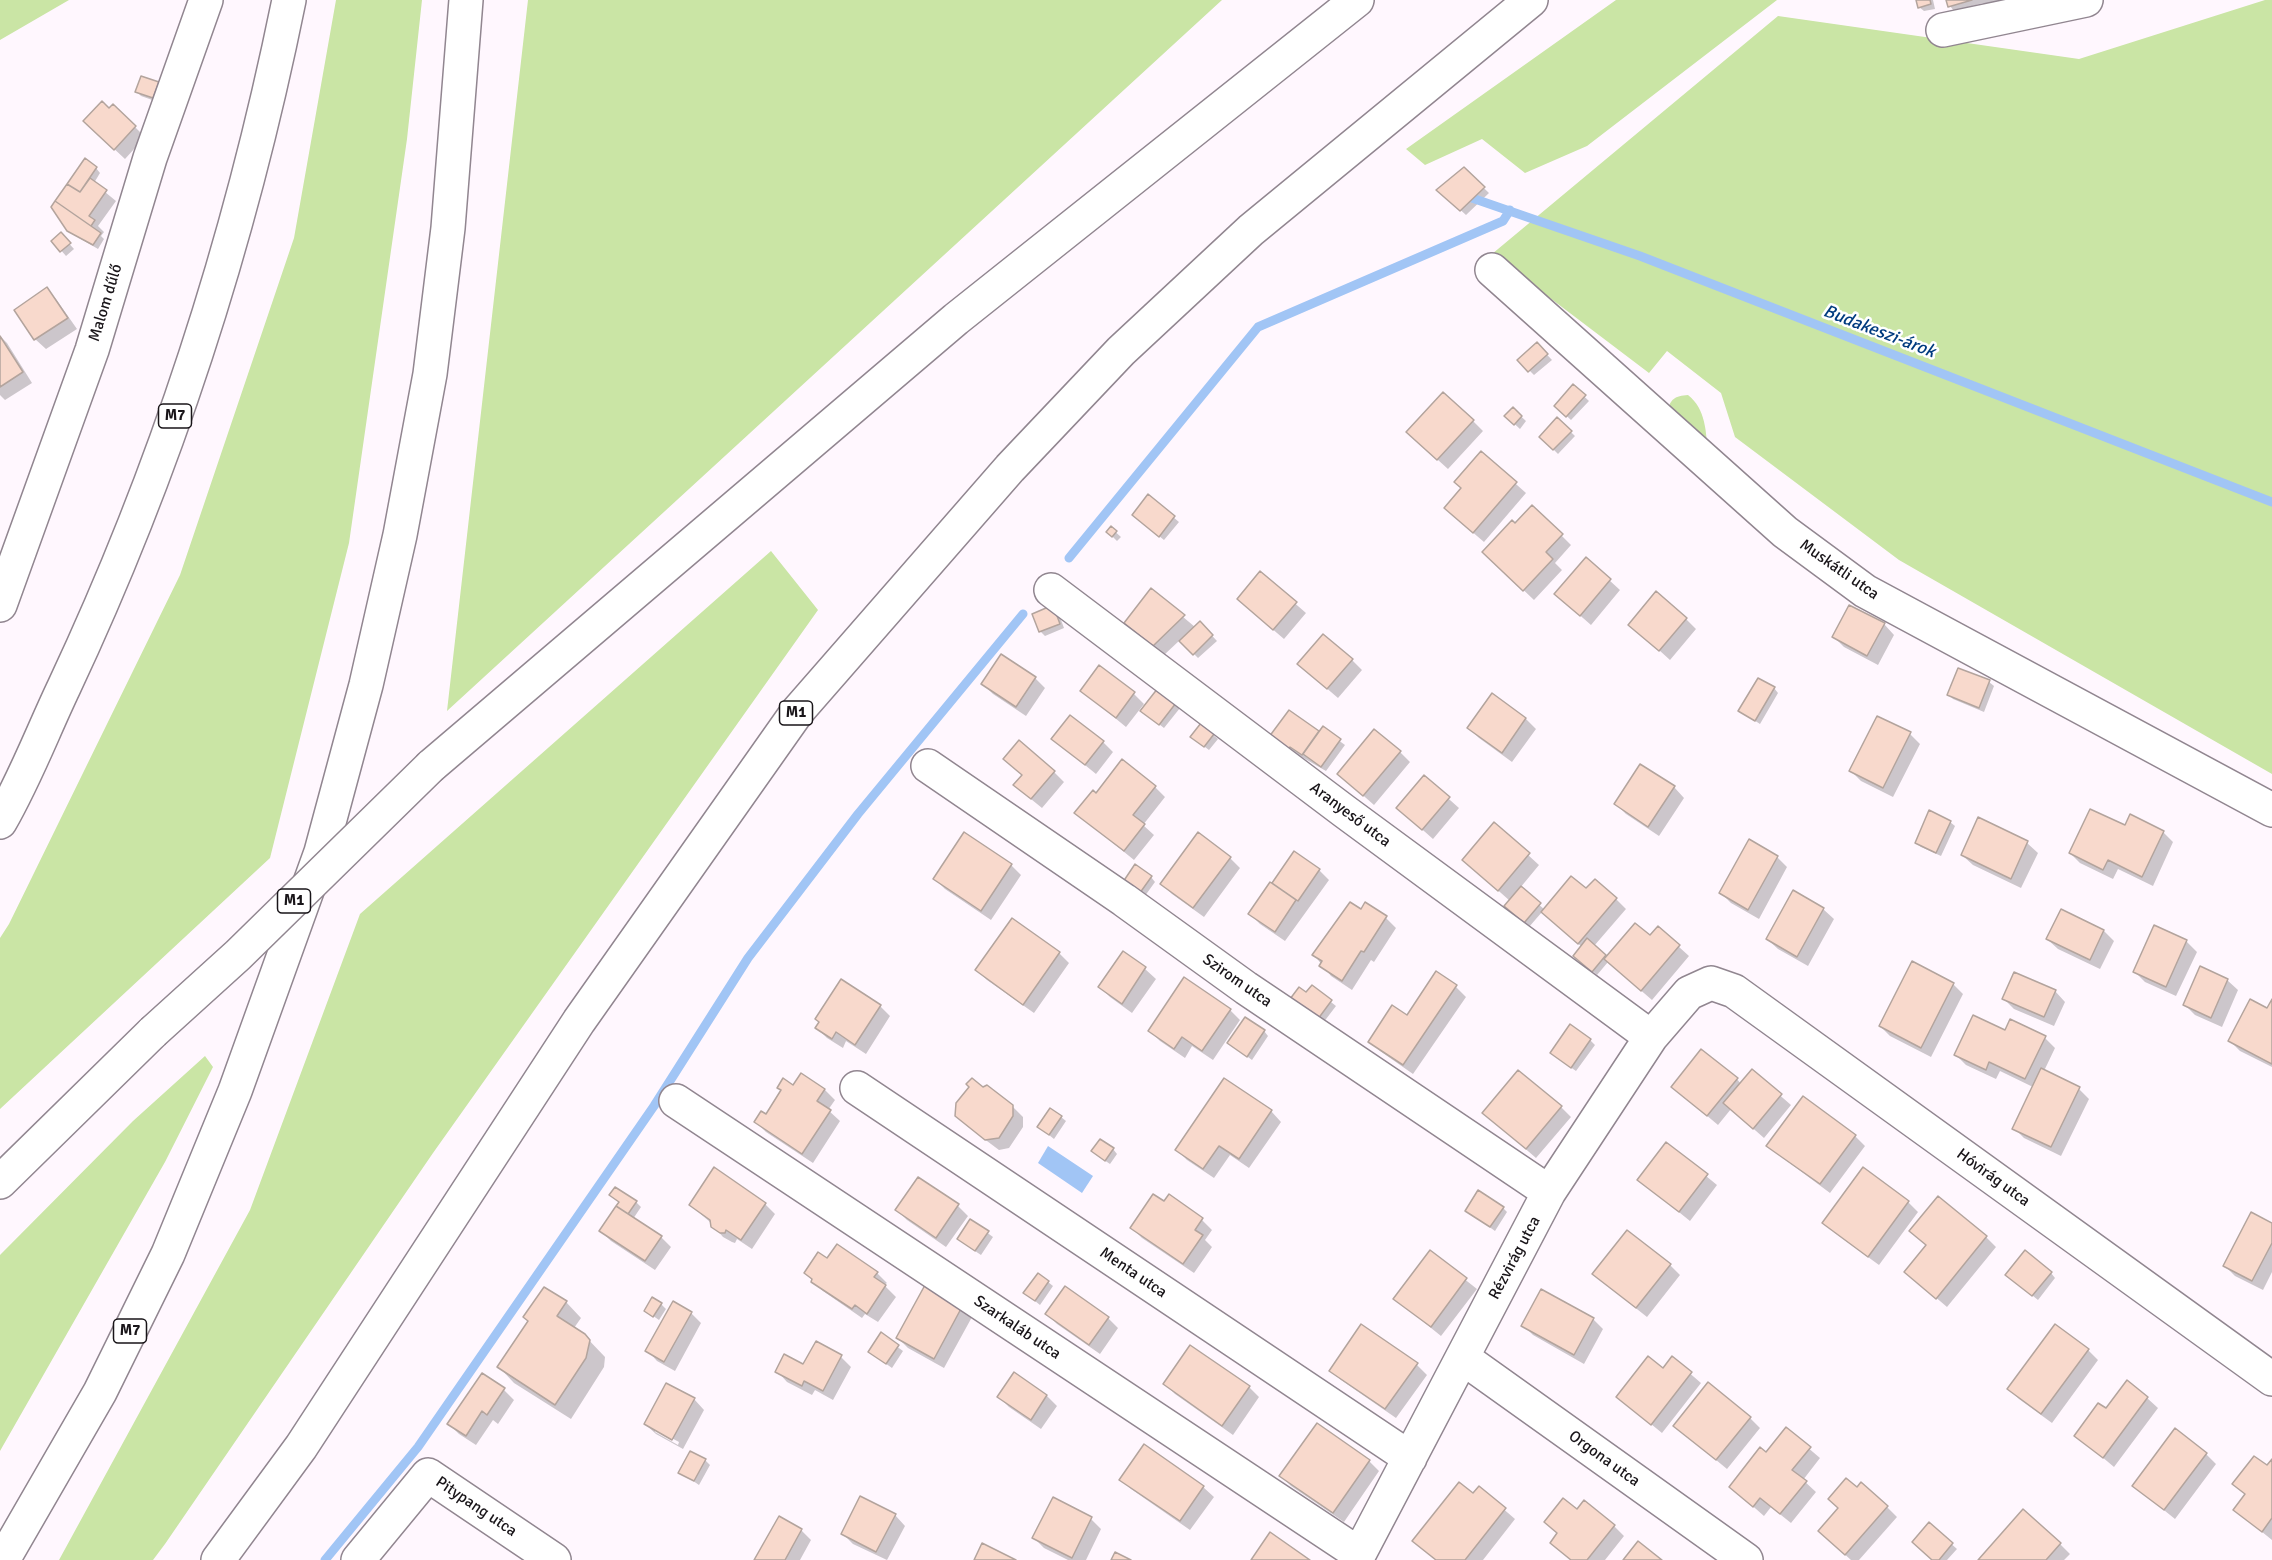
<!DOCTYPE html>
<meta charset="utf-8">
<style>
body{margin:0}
canvas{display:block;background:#fff7fe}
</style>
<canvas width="2272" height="1560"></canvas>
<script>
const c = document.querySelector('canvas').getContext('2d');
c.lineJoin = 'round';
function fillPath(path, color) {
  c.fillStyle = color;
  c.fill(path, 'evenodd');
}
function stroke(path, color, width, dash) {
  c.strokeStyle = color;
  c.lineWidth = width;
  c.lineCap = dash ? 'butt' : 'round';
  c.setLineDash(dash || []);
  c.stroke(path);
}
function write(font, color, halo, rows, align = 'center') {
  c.font = font + ' Signika,sans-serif';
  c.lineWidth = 5;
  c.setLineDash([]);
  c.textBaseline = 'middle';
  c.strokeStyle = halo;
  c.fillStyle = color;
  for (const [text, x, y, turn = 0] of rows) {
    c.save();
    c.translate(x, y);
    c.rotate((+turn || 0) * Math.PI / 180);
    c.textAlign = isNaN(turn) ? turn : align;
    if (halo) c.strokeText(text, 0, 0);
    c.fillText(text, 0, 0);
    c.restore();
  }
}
fillPath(new Path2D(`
 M0 0H69L0 40Z
 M336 0H422L407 139 349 543 270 858 0 1109V938L9 924 180 575 294 238Z
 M528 0H1222L447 711Z
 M1616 0H1777L1587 146 1525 173 1482 139 1425 165 1406 149Z
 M2265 0H2272V774L1899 560 1735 437 1721 393 1667 351 1649 373 1492 254 1778 16 2079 59Z
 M1688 395C1706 409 1706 432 1708 454L1668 411C1670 399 1675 396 1688 395Z
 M771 551 818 610 433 1153 165 1544 153 1560H59L250 1210 360 914Z
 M205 1056 213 1067 165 1162 0 1451V1255L133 1121Z`), '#cae5a5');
fillPath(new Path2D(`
 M1048 1146 1093 1176 1082 1193 1038 1163Z`), '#a1c5f5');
fillPath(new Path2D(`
 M1917 0H1933L1935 9 1924 11 1919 7Z
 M1948 0H2026L1991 10 1983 3 1954 11 1950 6Z
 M158 83 163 88 158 102 141 96 137 92Z
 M135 127 145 137 125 159 95 131Z
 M96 168 100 173 94 183 116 201 98 226 104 232 101 236 104 239 98 249 74 235 53 207 68 185Z
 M1464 169 1489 193 1466 215 1443 194Z
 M65 239 74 249 66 256 53 241Z
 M46 289 56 299 77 329 46 349 35 339 16 310Z
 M0 336 7 343 32 383 5 400 0 395Z
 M1537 344 1552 360 1534 375 1519 360Z
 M1573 386 1589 401 1571 420 1556 406Z
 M1513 409 1526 421 1520 429 1506 416Z
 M1557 419 1575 436 1558 454 1541 437Z
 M1473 421 1483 431 1448 469 1418 442Z
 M1481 453 1526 493 1484 542 1456 518Z
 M1148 496 1179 522 1164 540 1138 519Z
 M1515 525 1561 535 1571 545 1555 563 1562 570 1534 600 1494 562Z
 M1111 528 1121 537 1117 541 1108 532Z
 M1586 559 1620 590 1591 625 1567 604Z
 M1260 573 1306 613 1284 639 1249 609Z
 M1151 590 1195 627 1200 623 1217 641 1198 658 1180 640 1164 655 1136 633Z
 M1058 612 1064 628 1045 636 1040 631Z
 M1686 619 1696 629 1670 660 1638 631Z
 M1884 624 1894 635 1878 665 1844 647 1834 637Z
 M1352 660 1362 670 1338 698 1310 674Z
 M1035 678 1045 688 1026 716 993 694 983 684Z
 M1989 682 1994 686 1984 712 1953 699 1949 695Z
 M1774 688 1778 693 1760 724 1740 711Z
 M1082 691 1134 694 1144 704 1126 727Z
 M1492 695 1526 719 1536 729 1512 762 1479 738 1469 728Z
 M1175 704 1180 708 1164 728 1147 715Z
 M1289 712 1319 734 1323 729 1345 745 1326 771 1300 756 1292 767 1275 755Z
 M1910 734 1920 744 1893 797 1861 781 1851 771Z
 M1213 735 1218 739 1209 750 1197 741Z
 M1053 739 1103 742 1113 752 1096 774Z
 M1400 752 1410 762 1374 805 1349 783Z
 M1054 772 1064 782 1042 808 1026 795Z
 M1424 777 1459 808 1433 839 1398 808Z
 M1155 787 1165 797 1143 825 1154 835 1134 860 1076 813Z
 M1674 787 1684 798 1659 836 1626 814 1616 804Z
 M1979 819 2027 843 2038 853 2021 888 1973 865 1962 855Z
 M1950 822 1955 826 1941 856 1921 847 1916 843Z
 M1494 824 1539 865 1520 888 1545 910 1587 890 1616 899 1626 909 1594 946 1607 958 1650 938 1658 928 1689 956 1652 1000 1608 962 1597 975 1580 960 1582 947 1542 912 1529 927 1510 910V901L1464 860Z
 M2126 827 2163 832 2173 842 2153 886 2118 869 2113 879 2080 863 2070 853Z
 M1294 853 1319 870 1329 880 1285 941 1260 924 1250 914Z
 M1777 857 1787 867 1759 919 1731 903 1721 893Z
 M1230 858 1240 868 1204 917 1172 894 1162 884Z
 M1011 865 1021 875 991 920 945 889 935 879Z
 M1151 877 1155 882 1142 900 1123 885Z
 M1794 892 1823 909 1834 919 1808 966 1778 949 1767 939Z
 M1362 911 1386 918 1396 928 1374 962 1371 960 1352 990 1331 976 1314 955Z
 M1013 920 1059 953 1069 963 1034 1013 987 980 977 970Z
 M2155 927 2186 941 2197 952 2176 996 2145 982 2135 972Z
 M2104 931 2114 941 2100 969 2058 949 2047 939Z
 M1123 953 1145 969 1156 979 1132 1013 1110 997 1100 987Z
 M1437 973 1456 987 1466 997 1413 1074 1380 1051 1370 1041 1407 1017Z
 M2227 980 2238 990 2222 1027 2195 1015 2185 1005Z
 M1953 984 1963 994 1931 1057 1890 1036 1880 1026Z
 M1312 987 1336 1006 1320 1027 1307 995Z
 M2055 991 2065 1002 2054 1026 2014 1009 2004 999Z
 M2272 1002V1067L2240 1051 2230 1041 2268 1010Z
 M880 1006 890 1016 866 1054 846 1041 843 1048 827 1038 817 1028Z
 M1230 1010 1240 1020 1213 1060 1192 1046 1185 1058 1160 1041 1150 1031Z
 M1264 1031 1268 1036 1252 1060 1229 1043Z
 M2006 1032 2045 1038 2055 1048 2044 1071 2079 1089 2089 1099 2061 1156 2024 1138 2014 1128 2033 1087 2000 1071 1996 1079 1966 1065 1956 1055Z
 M1590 1040 1595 1045 1576 1071 1556 1057Z
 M1752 1071 1791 1105 1764 1138 1731 1109 1718 1125 1673 1087 1737 1079 1741 1084Z
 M802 1075 825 1090 835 1100 828 1110 840 1121 813 1163 766 1132 756 1122 766 1116 794 1087Z
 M1224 1080 1271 1111 1281 1122 1249 1168 1230 1155 1214 1178 1187 1160 1177 1150Z
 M1012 1106 1023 1117V1127L1009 1148 999 1150 967 1126 956 1116Z
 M1561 1107 1571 1117 1536 1158 1484 1113Z
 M1061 1117 1066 1121 1054 1139 1039 1127Z
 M1855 1136 1865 1146 1830 1193 1779 1155 1768 1145Z
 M1667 1144 1717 1185 1690 1221 1639 1180Z
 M1113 1149 1117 1154 1110 1164 1098 1156Z
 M611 1195 636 1202 641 1207 633 1219 661 1237 671 1247 655 1270 611 1241 601 1231 620 1203Z
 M1169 1197 1202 1220 1212 1230 1205 1240 1212 1247 1194 1273 1142 1238 1132 1228 1164 1203Z
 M1908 1202 1918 1212 1879 1265 1835 1233 1824 1223Z
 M765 1204 775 1214 752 1249 737 1239 735 1243 732 1242 723 1237 710 1222 690 1205Z
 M958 1206 968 1216 946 1247 907 1220 897 1210Z
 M1503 1208 1507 1212 1495 1231 1467 1211Z
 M971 1221 993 1237 981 1255 963 1243Z
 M2272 1225V1272L2263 1290 2235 1276 2225 1266Z
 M1911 1231 1986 1237 1996 1247 1947 1307 1906 1272 1927 1246Z
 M1430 1252 1477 1289 1441 1336 1395 1299Z
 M828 1260 877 1273 887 1283 884 1285 896 1297 878 1322 865 1314 862 1318 823 1291 805 1273Z
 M1670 1265 1680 1275 1647 1317 1604 1283Z
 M2051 1273 2055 1278 2038 1300 2012 1279Z
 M1048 1282 1053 1286 1040 1305 1025 1293Z
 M925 1287 972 1317 944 1368 908 1348 898 1338Z
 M566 1302 581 1318 574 1328 584 1335 605 1357 604 1367 571 1419 514 1383 499 1367Z
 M661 1304 666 1309 659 1320 646 1311Z
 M691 1313 701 1323 675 1371 657 1361 647 1350Z
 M1047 1314 1108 1318 1118 1328 1100 1354 1057 1324Z
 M1593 1319 1603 1329 1584 1364 1533 1335 1523 1325Z
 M881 1335 903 1351 892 1368 875 1356Z
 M2088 1350 2098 1360 2052 1423 2019 1399 2009 1389Z
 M841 1357 851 1367 833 1400 815 1390 812 1395 787 1382 777 1371Z
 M1672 1358 1701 1383 1662 1433 1618 1397 1663 1370Z
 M1417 1365 1427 1375 1396 1418 1341 1380 1331 1370Z
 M1014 1374 1047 1396 1057 1406 1041 1429 1009 1407 999 1397Z
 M1165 1384 1249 1387 1259 1397 1233 1435 1175 1394Z
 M504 1390 514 1400 498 1424 493 1420 476 1445 459 1434 449 1424Z
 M2147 1398 2158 1408 2114 1467 2076 1435 2106 1410Z
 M694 1399 704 1410 683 1449 656 1434 645 1424ZM655 1429 679 1442 678 1445 655 1432Z
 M1750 1418 1760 1428 1727 1469 1675 1426Z
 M1786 1429 1820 1458 1803 1480 1816 1492 1791 1523 1771 1507 1764 1516 1731 1487 1766 1454Z
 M1144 1446 1203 1487 1214 1497 1190 1530 1131 1489 1121 1479Z
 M2206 1454 2216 1464 2175 1519 2134 1486Z
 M705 1460 710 1465 699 1485 680 1472Z
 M1369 1461 1379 1471 1344 1522 1291 1486 1281 1476Z
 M2272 1461V1540L2235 1510 2246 1495 2234 1484 2267 1467Z
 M1479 1488 1515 1519 1483 1560H1436L1414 1541 1473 1495Z
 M1053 1499 1091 1519 1101 1529 1086 1560H1068L1044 1548 1034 1538Z
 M1887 1507 1897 1517 1859 1560H1851L1830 1541Z
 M1577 1511 1614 1526 1624 1536 1605 1560H1571L1552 1543 1558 1534 1546 1522Z
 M895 1515 905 1526 887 1560 853 1544 843 1534Z
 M1929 1524 1957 1549 1947 1560H1933Z
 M801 1530 811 1540 800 1560H756Z
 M2060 1544 2070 1554 2064 1560H1980Z`), '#0003');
stroke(new Path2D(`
 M1472 198 1640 256 2272 502
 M1069 558 1258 327 1503 221 1510 210
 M325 1560 418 1447 654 1106 748 958 858 814 1023 614`), '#a1c5f5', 9);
const building = new Path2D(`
 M1916 0H1930L1931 4 1918 8Z
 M1946 0H1972L1948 7Z
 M141 76 159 82 153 98 135 92Z
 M102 101 109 108 113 104 136 126 114 150 83 121Z
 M85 158 97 167 80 192 67 184Z
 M1464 167 1485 187 1460 211 1436 190Z
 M90 178 107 190 89 216 95 220 91 226 55 201 67 184 80 192Z
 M55 201 101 233 93 245 67 231 51 207Z
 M61 232 71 243 60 252 51 241Z
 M47 287 68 318 34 340 14 310Z
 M0 336 23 372 0 387Z
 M1537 342 1548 354 1528 372 1517 360Z
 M1573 384 1586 395 1566 417 1554 406Z
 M1443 392 1474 420 1437 460 1406 432Z
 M1513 407 1522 416 1514 425 1504 416Z
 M1557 417 1572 431 1553 450 1539 437Z
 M1481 451 1517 482 1473 533 1444 508 1461 488 1454 482Z
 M1148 494 1175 516 1159 537 1132 515Z
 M1532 505 1563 534 1546 552 1553 559 1523 591 1482 552 1512 520 1515 523Z
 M1111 526 1117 531 1112 537 1106 532Z
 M1586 557 1611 579 1580 616 1554 594Z
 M1260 571 1297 602 1273 630 1237 599Z
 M1151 588 1185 615 1153 646 1124 623Z
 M1656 591 1687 618 1659 651 1628 625Z
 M1053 605 1060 624 1039 632 1032 614Z
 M1849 605 1885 623 1867 656 1832 637Z
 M1200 621 1213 635 1193 655 1179 641Z
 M1323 634 1353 659 1327 689 1297 664Z
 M1001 654 1036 677 1016 707 981 684Z
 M1099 665 1135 692 1116 718 1080 691Z
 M1958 668 1990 680 1979 708 1947 695Z
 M1758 678 1775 687 1755 721 1738 711Z
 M1158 688 1176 703 1159 725 1140 711Z
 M1492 693 1526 718 1502 753 1467 728Z
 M1289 710 1319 731 1302 755 1290 747 1281 758 1263 745Z
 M1070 715 1104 741 1085 765 1051 739Z
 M1877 716 1911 732 1883 788 1849 771Z
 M1201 723 1214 734 1204 747 1190 737Z
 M1323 726 1341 739 1321 767 1303 754Z
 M1374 729 1401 751 1363 796 1337 774Z
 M1019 740 1055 771 1031 799 1013 785 1022 775 1003 759Z
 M1122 759 1156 786 1133 815 1145 824 1124 851 1074 813 1093 790 1096 793Z
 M1640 764 1675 786 1648 827 1614 804Z
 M1424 775 1450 797 1422 830 1396 808Z
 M2090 809 2125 825 2130 814 2164 831 2142 877 2108 860 2103 870 2069 853Z
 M1929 810 1951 821 1936 853 1915 843Z
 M1978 817 2028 841 2011 879 1961 855Z
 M1494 822 1530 853 1498 891 1462 860Z
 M964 832 1012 864 981 911 933 879Z
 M1198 832 1231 857 1193 908 1160 884Z
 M1749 839 1778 856 1748 910 1719 893Z
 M1294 851 1320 869 1298 901 1272 883Z
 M1135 864 1152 876 1137 897 1121 885Z
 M1571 876 1586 888 1595 879 1617 898 1578 944 1541 912Z
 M1270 882 1296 900 1275 932 1248 914Z
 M1521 886 1541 903 1524 923 1504 906Z
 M1793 890 1824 908 1797 957 1766 939Z
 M1350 902 1361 909 1365 902 1387 916 1364 952 1361 951 1342 981 1319 966 1322 961 1312 955Z
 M2061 909 2104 930 2090 960 2046 939Z
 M1012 918 1060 952 1023 1005 975 970Z
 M1635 923 1650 935 1658 926 1680 945 1641 991 1604 959Z
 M2154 925 2187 940 2166 987 2133 972Z
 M1587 938 1606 955 1592 972 1573 956Z
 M1123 951 1146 967 1122 1004 1098 987Z
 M1912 961 1954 983 1921 1048 1879 1026Z
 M2200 966 2228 979 2211 1018 2183 1005Z
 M1436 971 1457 985 1403 1065 1368 1042 1392 1005 1407 1015Z
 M2014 972 2056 990 2044 1017 2002 999Z
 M1184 977 1231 1009 1202 1051 1182 1037 1174 1049 1148 1031Z
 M841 979 881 1005 855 1045 836 1032 832 1039 815 1028 819 1022 815 1019Z
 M1312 985 1332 1000 1315 1023 1287 1003 1299 987 1306 992Z
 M2250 999 2267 1008 2272 999V1064L2228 1041Z
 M1973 1015 2005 1030 2010 1019 2046 1036 2025 1079 1989 1062 1986 1070 1954 1055Z
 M1245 1017 1265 1030 1247 1057 1227 1043Z
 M1570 1024 1591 1039 1571 1068 1550 1053Z
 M1701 1049 1738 1078 1707 1116 1671 1087Z
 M2041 1068 2080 1087 2051 1147 2012 1129Z
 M1752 1069 1782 1094 1753 1129 1723 1103Z
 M1518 1070 1562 1106 1526 1149 1482 1113Z
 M801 1073 825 1089 817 1101 831 1110 802 1154 754 1122 761 1111 766 1114 781 1090 777 1088 783 1078 793 1085Z
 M972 1078 983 1087 987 1085 1013 1105V1116L999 1138 985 1140 955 1116 956 1103 969 1087 966 1084Z
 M1224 1078 1272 1110 1239 1159 1219 1146 1203 1169 1175 1150Z
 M1803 1096 1856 1135 1820 1184 1766 1146Z
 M1050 1108 1062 1116 1049 1135 1037 1127Z
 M1100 1139 1114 1148 1105 1161 1091 1151Z
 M1666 1142 1708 1174 1679 1212 1637 1180Z
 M714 1167 766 1203 741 1240 726 1230 725 1233H720L711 1227 710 1220 689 1205Z
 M1863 1167 1909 1201 1868 1257 1822 1223Z
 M918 1177 959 1204 936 1238 895 1210Z
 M615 1187 637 1201 628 1214 616 1206 619 1202 609 1195Z
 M1478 1190 1504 1207 1490 1227 1465 1211Z
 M1153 1194 1164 1201 1169 1194 1203 1218 1195 1230 1203 1235 1183 1264 1130 1228Z
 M1938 1196 1987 1236 1936 1299 1904 1272 1926 1245 1909 1231Z
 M616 1206 662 1236 645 1261 599 1231Z
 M2251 1212 2272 1223V1243L2252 1281 2223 1266Z
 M970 1219 989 1231 975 1251 957 1239Z
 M1627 1230 1671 1264 1636 1308 1592 1274Z
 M837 1244 878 1272 874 1277 886 1285 867 1314 855 1305 852 1309 811 1282 812 1279 804 1273 818 1252 827 1258Z
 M1430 1250 1467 1278 1431 1327 1393 1299Z
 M2025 1250 2052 1272 2032 1296 2005 1275Z
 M1038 1273 1049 1281 1035 1301 1023 1293Z
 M925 1285 963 1305 934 1359 896 1338Z
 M1065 1286 1109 1317 1089 1345 1045 1314Z
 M544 1287 567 1301 557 1316 585 1334 590 1340 586 1358 555 1405 497 1367 528 1321 523 1317Z
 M1541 1289 1594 1318 1574 1355 1521 1326Z
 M652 1297 662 1303 653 1317 644 1311Z
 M673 1301 692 1312 664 1362 645 1351Z
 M1361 1324 1418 1363 1385 1409 1329 1371Z
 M2055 1324 2089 1349 2041 1414 2007 1389Z
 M881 1332 899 1345 886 1364 868 1352Z
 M816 1341 842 1355 823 1391 804 1381 802 1386 775 1372 784 1354 803 1364Z
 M1190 1345 1250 1386 1222 1426 1163 1384Z
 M1648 1356 1663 1368 1672 1356 1692 1372 1651 1425 1616 1397Z
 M1014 1372 1047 1395 1031 1420 997 1397Z
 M482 1373 505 1388 487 1415 482 1411 466 1436 447 1424Z
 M2127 1380 2148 1397 2103 1458 2074 1436 2098 1403 2106 1408Z
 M1708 1382 1751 1417 1716 1460 1673 1426Z
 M666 1383 695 1398 672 1440 644 1424Z
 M1317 1423 1370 1460 1333 1513 1279 1476Z
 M1786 1427 1811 1447 1792 1470 1807 1481 1780 1514 1760 1498 1753 1507 1729 1487 1760 1447 1766 1452Z
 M2175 1428 2207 1453 2164 1510 2132 1486Z
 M1144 1444 1204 1486 1180 1521 1119 1480Z
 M690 1451 706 1459 694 1481 678 1473Z
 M2254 1456 2267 1465 2272 1459V1518L2262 1532 2233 1510 2245 1494 2232 1484Z
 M1846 1478 1857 1487 1861 1482 1888 1506 1845 1555 1818 1531 1838 1508 1828 1499Z
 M1459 1482 1473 1493 1479 1486 1506 1508 1465 1560H1436L1412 1541Z
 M860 1496 896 1514 876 1552 841 1534Z
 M1053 1497 1092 1517 1072 1558 1032 1538Z
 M1563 1498 1577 1509 1584 1500 1615 1525 1587 1560H1571L1550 1543 1557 1533 1544 1522Z
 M2023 1509 2061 1543 2046 1560H1978Z
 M779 1516 802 1529 785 1560H754Z
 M1929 1522 1953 1543 1939 1560H1932L1912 1542Z
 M1270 1532 1310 1560H1251Z
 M1638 1541 1662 1560H1623Z
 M982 1543 1016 1560H974Z
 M1115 1552 1131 1560H1111Z`);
fillPath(building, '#f8d9cc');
stroke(building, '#b3a49d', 1.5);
const minor = new Path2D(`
 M1943 30 2086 0
 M1492 270 1785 532 1865 591 2272 810
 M1051 590 1344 811 1651 1037
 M0 605 92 350 150 158 206 0
 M928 766 1124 900 1246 988 1549 1192
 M857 1088 1410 1458
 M676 1101 1359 1554
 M1463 1358 1746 1560
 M358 1560 428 1475 554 1560
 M1356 1560 1549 1192 1651 1037 1689 993 1711 983 1734 991 2272 1379`);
const highway = new Path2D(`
 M431 766 956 319 1357 0
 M0 822C25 779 43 731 64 687 167 468 241 237 289 0
 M0 1182 153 1032
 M3 1560 100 1392 168 1254 235 1091 321 852 366 685 400 535 430 374 448 228 466 0
 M218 1560 301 1447 579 1021 797 712 1010 468 1121 351 1251 230 1531 0`);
stroke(minor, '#918690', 36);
stroke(highway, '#918690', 36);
stroke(minor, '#fff', 33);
stroke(highway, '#fff', 33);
const highwayBridge = new Path2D(`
 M153 1032 238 955 431 766`);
stroke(highwayBridge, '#918690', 36, []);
stroke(highwayBridge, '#fff', 33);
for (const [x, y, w] of [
 [175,416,33],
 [796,713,33],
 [294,901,33],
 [130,1331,33]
]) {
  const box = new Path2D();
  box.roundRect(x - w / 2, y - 12, w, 24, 4.5);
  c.fillStyle = '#fff';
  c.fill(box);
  stroke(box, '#191519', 1.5);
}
write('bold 15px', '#191519', null, [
 ["M7",175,416],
 ["M1",796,713],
 ["M1",294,901],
 ["M7",130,1331]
]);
write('16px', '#191519', '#fff', [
 ["Malom dűlő",106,303,-73],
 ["Muskátli utca",1839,570,35],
 ["Aranyeső utca",1350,815,37],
 ["Szirom utca",1237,981,35],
 ["Hóvirág utca",1993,1178,36],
 ["Rézvirág utca",1515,1258,-62],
 ["Menta utca",1133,1273,34],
 ["Szarkaláb utca",1017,1328,34],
 ["Orgona utca",1604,1459,36],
 ["Pitypang utca",476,1507,34]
]);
write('italic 18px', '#003b7f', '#fff', [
 ["Budakeszi-árok",1879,332,21]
]);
</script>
